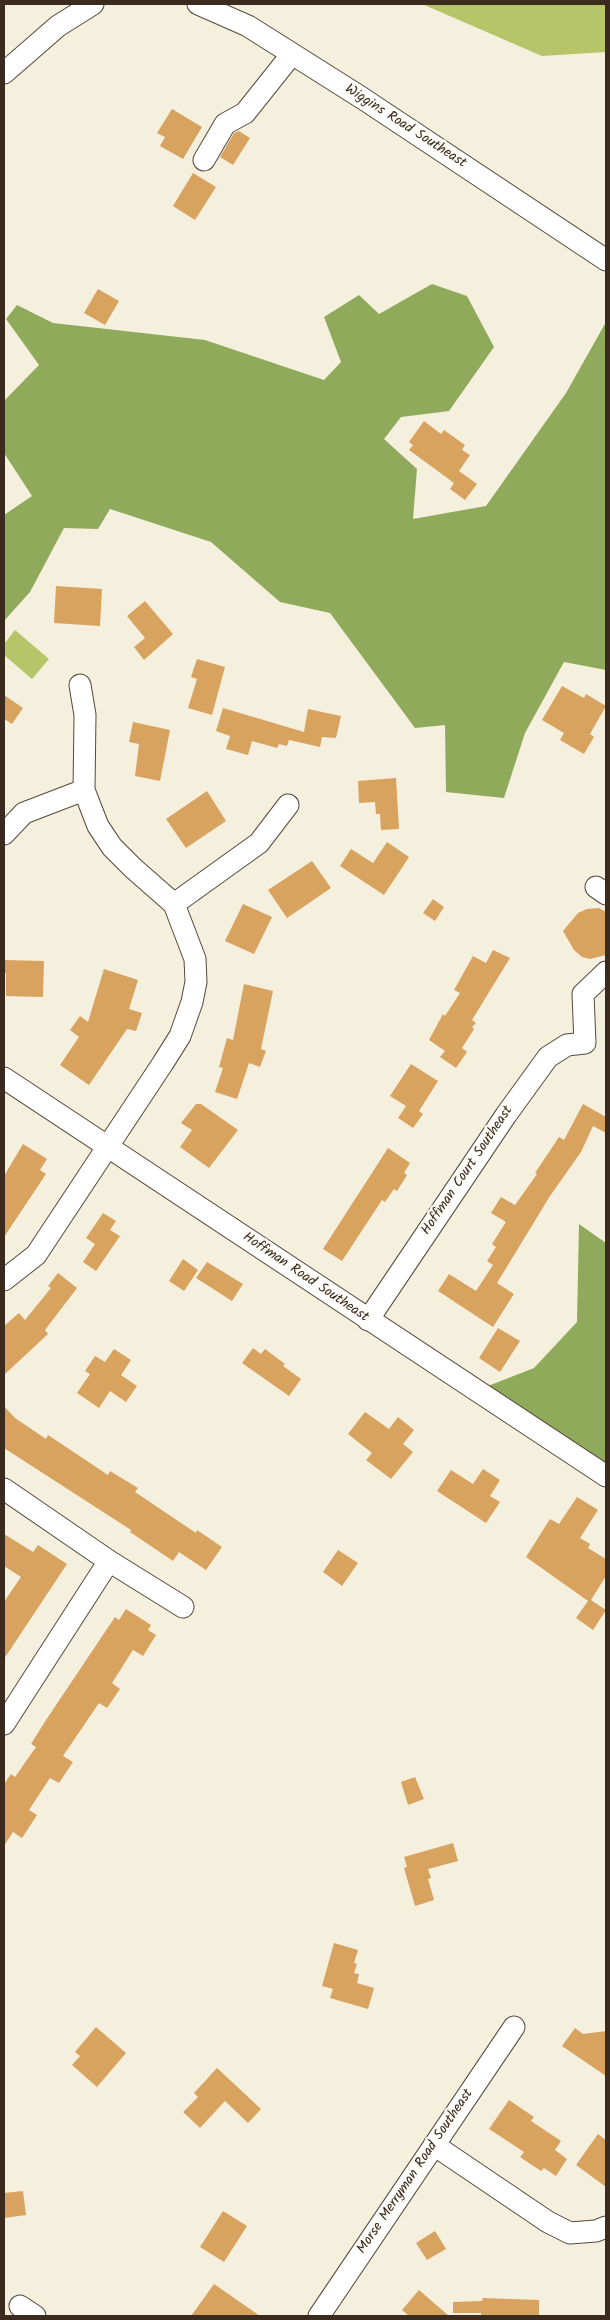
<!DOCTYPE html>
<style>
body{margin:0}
#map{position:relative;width:610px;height:2320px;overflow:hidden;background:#f5f0de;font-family:Kalam,sans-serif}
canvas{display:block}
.frame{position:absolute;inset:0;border:5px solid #3b2a1e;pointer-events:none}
</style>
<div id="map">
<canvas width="610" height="2320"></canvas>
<div class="frame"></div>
</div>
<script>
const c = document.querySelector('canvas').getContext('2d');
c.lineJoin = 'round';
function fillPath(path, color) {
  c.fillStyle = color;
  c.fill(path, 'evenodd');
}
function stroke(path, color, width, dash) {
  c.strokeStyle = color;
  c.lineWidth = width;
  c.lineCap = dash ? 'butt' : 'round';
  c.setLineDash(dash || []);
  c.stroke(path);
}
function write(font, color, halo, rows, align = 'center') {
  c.font = font + ' Kalam,sans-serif';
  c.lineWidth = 5;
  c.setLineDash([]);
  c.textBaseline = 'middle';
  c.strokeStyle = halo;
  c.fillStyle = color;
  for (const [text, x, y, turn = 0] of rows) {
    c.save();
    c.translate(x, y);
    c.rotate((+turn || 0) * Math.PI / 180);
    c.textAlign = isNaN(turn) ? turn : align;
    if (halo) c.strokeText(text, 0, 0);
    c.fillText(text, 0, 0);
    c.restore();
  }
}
fillPath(new Path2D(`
 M422 4H606V52L542 56Z
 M15 630 49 659 32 679 4 655V644Z`), '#b5c567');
fillPath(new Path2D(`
 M432 284 467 296 494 347 449 411 401 417 384 439 417 469 413 519 486 506 566 393 606 322V670L564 662 525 733 504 798 446 792 445 725 415 728 330 613 280 602 211 542 110 509 98 529 64 528 30 592 4 621V515L32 496 4 453V401L39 365 6 319 17 305 53 323 205 340 324 380 341 362 324 317 359 295 379 314Z
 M579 1224 606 1243V1476L475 1391 534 1368 577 1322Z`), '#90aa5c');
fillPath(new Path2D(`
 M172 109 202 127 183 159 160 146 165 137 157 133Z
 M239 131 250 138 233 165 220 157 234 133Z
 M193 173 216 187 195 220 173 206Z
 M98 289 119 301 105 325 84 313Z
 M424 421 441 434 444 430 465 445 462 450 470 455 459 471 477 484 465 500 450 489 454 483 409 450 413 445 409 442Z
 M56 586 102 589 100 626 54 623Z
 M145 601 173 634 144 660 134 647 145 638 127 616Z
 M197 659 225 667 212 715 188 708 197 679 191 677Z
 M562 686 584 698 586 694 606 706 590 734 594 737 584 754 560 740 564 733 542 720Z
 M4 695 23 708 12 724 4 719Z
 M223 708 304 732 308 709 341 716 336 738 322 737 320 747 289 740 287 746 279 744 277 748 252 741 248 755 226 749 230 736 216 731Z
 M133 722 170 730 160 781 135 776 139 744 129 742Z
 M396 778 399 829 381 830 380 814H376L375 802 359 803 358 781Z
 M207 791 226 821 186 848 166 819Z
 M387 842 409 857 384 895 340 866 351 849 373 863Z
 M312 861 331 888 287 918 268 890Z
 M433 899 444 907 435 921 423 913Z
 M243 904 272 917 254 954 225 941Z
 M599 908 606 912V955L590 959 582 957 574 950 563 931 578 913 587 909Z
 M493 950 510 958 472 1020 476 1023 472 1027 474 1029 462 1048 467 1052 456 1068 440 1057 445 1051 429 1040 443 1014 445 1016 460 993 454 990 473 956 486 963Z
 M4 960 44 961 43 997 6 996V973H4Z
 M104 969 138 980 129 1009 142 1013 136 1031 127 1029 89 1085 60 1065 79 1037 70 1030 80 1016 88 1022Z
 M244 984 273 991 261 1049 266 1051 260 1067 249 1063 237 1099 215 1092 223 1068 219 1067 227 1038 233 1040Z
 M411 1064 438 1081 419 1111 423 1114 413 1128 398 1118 406 1106 390 1096Z
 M196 1104H201L238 1130 209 1168 180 1147 192 1130 181 1123Z
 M583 1104 606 1117V1133L593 1126 581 1152 550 1196 497 1283 514 1294 493 1327 438 1291 449 1274 476 1291 493 1265 487 1261 496 1247 492 1244 506 1222 491 1213 501 1197 515 1205 537 1174 535 1173 559 1137 564 1140Z
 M23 1144 47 1159 40 1170 46 1174 4 1237V1176Z
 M388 1148 410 1163 404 1173 407 1175 397 1191 394 1189 385 1202 382 1200 342 1261 323 1249Z
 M103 1213 116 1221 110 1230 120 1236 96 1271 83 1262 95 1244 86 1238Z
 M183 1259 198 1270 184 1291 169 1281Z
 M207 1262 243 1284 232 1301 196 1278Z
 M58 1273 77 1288 45 1330 48 1334 4 1375V1326L19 1313 25 1320 51 1288 48 1286Z
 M498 1328 520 1341 500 1372 479 1358Z
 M253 1348 261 1354 265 1349 285 1364 283 1366 301 1379 289 1396 242 1363Z
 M114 1349 131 1360 121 1375 137 1386 126 1402 110 1391 99 1408 77 1393 90 1374 85 1371 95 1356 105 1362Z
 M4 1406 15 1418 46 1439 48 1435 108 1475 110 1471 138 1488 135 1492 196 1533 197 1530 222 1547 206 1570 179 1552 173 1561 130 1532 131 1530 4 1448Z
 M365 1412 389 1429 398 1417 414 1430 403 1444 413 1452 391 1479 366 1460 372 1453 348 1434Z
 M483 1469 500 1480 490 1496 500 1502 486 1523 437 1491 451 1470 473 1484Z
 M577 1497 598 1510 580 1538 590 1544 588 1548 606 1559V1576L591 1600 606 1610 593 1630 576 1618 588 1601 526 1557 550 1519 559 1524Z
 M4 1534 33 1552 38 1545 67 1564 4 1659V1602L21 1577 4 1566Z
 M338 1550 358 1563 342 1586 323 1572Z
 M126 1609 151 1625 148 1630 156 1635 143 1656 133 1650 112 1683 120 1689 107 1708 99 1703 63 1756 73 1762 59 1783 50 1778 29 1810 37 1815 22 1838 13 1832 4 1846V1784L11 1774 15 1777 36 1747 31 1744 46 1720 115 1617 119 1620Z
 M415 1777 424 1799 408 1805 401 1782Z
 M453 1843 458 1861 428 1869 431 1878 428 1879 434 1900 415 1906 404 1868 407 1867 404 1857Z
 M334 1943 358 1950 354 1963 357 1964 354 1973 359 1974 357 1983 374 1988 368 2009 330 1998 333 1989 322 1986Z
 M96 2027 126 2053 97 2087 72 2065 80 2056 75 2052Z
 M575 2028 583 2034 606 2031V2076L562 2046Z
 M217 2068 261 2109 248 2123 225 2101 200 2128 183 2112 198 2097 194 2093Z
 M509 2100 534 2117 531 2121 561 2141 555 2150 567 2159 556 2176 544 2168 541 2171 520 2157 524 2152 489 2129Z
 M598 2134 606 2140V2187L576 2165Z
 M23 2191 26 2215 4 2218V2193Z
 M223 2211 247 2226 224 2262 200 2247Z
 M435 2231 446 2249 427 2260 416 2243Z
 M214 2284 260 2316H191Z
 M419 2290 449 2316H409L402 2310Z
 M483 2298 539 2300V2316H481V2313H453V2302L482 2301Z`), '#d8a25f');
const minor = new Path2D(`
 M198 4 248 26 362 98 606 260
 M4 73 58 26 93 4
 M204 160 225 124 245 113 292 54
 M4 834 24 813 84 790
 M596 887 606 894
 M174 904 259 843 288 805
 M4 1078 606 1476
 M4 1280 36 1255 163 1063 180 1036 192 1002 196 982 195 959 174 904 133 868 112 847 98 826 84 790 85 715 80 685
 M368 1320 506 1115 548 1057 567 1045 585 1043 583 994 606 972
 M4 1489 109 1561 183 1607
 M4 1724 109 1561
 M434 2145 548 2222 570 2233 596 2231 606 2227
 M20 2306 35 2316
 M319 2316 514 2027`);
stroke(minor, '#57483b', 23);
stroke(minor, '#fff', 21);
write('14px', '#3b2a1e', '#fdfcf7', [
 ["Wiggins Road Southeast",405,127,33],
 ["Hoffman Court Southeast",468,1171,-56],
 ["Hoffman Road Southeast",305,1278,34],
 ["Morse Merryman Road Southeast",416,2172,-56]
]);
</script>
